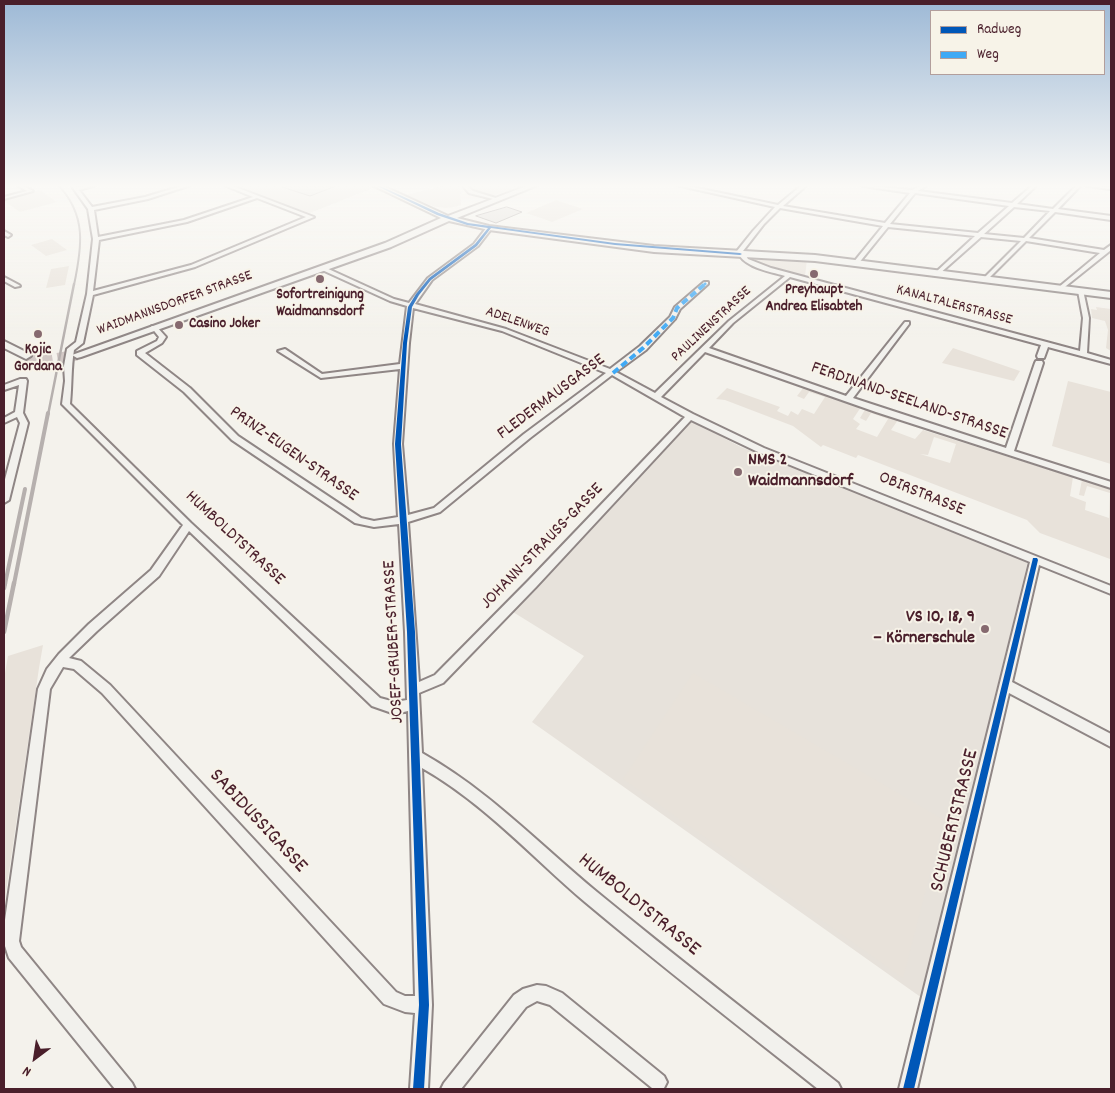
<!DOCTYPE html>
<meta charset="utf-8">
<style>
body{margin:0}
#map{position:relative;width:1115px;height:1093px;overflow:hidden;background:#f4f2ec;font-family:Dekko,sans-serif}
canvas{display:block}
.frame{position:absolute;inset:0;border:5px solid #4a1f2b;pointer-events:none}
.legend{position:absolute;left:930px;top:10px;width:175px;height:65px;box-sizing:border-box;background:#f7f3e8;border:1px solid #b29e9c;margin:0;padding:6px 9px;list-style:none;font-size:15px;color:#4a1f2b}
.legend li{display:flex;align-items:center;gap:10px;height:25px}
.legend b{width:25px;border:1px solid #b29e9c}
.north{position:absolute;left:10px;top:1033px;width:50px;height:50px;-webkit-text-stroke:4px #f7f3e8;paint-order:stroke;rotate:211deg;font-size:14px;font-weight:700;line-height:20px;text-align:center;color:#4a1f2b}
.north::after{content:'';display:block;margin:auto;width:18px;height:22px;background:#4a1f2b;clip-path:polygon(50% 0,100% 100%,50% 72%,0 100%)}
</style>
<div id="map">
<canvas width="1115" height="1093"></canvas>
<div class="frame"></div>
<ul class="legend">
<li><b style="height:6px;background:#0057b8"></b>Radweg</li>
<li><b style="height:6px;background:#3fa9f5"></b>Weg</li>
</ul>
<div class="north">N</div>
</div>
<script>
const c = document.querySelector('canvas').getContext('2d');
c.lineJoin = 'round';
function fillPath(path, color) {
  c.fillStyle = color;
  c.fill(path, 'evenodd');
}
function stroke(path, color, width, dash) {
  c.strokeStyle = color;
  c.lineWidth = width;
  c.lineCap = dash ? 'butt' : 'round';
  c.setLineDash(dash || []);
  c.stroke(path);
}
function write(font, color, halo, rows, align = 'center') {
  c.font = font + ' Dekko,sans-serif';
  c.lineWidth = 4;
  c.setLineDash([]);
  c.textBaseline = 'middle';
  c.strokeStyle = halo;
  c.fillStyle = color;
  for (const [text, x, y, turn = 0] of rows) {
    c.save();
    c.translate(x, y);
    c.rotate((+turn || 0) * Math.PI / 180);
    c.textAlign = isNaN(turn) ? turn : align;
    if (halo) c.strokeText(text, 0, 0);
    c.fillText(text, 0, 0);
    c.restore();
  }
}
fillPath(new Path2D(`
 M233 185H366L373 188 310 213 254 195Z
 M468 185H523L493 196 474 191Z
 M691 421 741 447 1028 561 922 998 532 722 584 656 513 612Z`), '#e7e2db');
fillPath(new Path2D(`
 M446 185H460L461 205C438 213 427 203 406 195Z
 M40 190 57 202 20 212 4 201V199Z
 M556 200 583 209 552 222 526 213Z
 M52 239 67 250 46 256 31 245Z
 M756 257 807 260 805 276 752 261V258Z
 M69 266 65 285 46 288 51 269Z
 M1096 307 1111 309V351L1106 348 1108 330 1105 321 1092 318 1091 309 1097 310Z
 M953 348 1020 371 1014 381 942 363Z
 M1068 381 1111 392V464L1052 446Z
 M804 387 861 407 853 419 860 424 856 429 877 437 888 419 871 413 866 421 860 418 866 408 898 420 891 430 915 439 923 430 1073 477 1070 496 1086 502 1085 510 1109 518 1110 493 1087 486 1084 496 1079 495 1082 480 1111 490 1110 559 1040 533 1027 520 858 455 856 458 823 445 821 447 793 426 725 400 716 399 727 388 780 407 777 411 788 416 791 411 798 415 802 409 814 414 825 397 809 392 804 399 797 396ZM934 437 956 444 950 463 920 454 928 455Z
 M43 645 39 668 4 906V679L8 656Z
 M693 673 944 820 903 978 623 779Z`), '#e8e2da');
const building = new Path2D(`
 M282 185H336V186L310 196 282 187Z
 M507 207 522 212 496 223 476 216Z`);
fillPath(building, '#dbd7d3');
stroke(building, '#8f8685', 1);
stroke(new Path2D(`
 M26 356 48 360 77 355`), '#d2c8c5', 11, [11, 5]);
const street = new Path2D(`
 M17 185H22L33 191 4 199V197L27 191Z
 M71 185H75L77 187 96 185 79 190 92 207 145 197 185 185H191L148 199 94 210 98 237 184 220 253 197 224 185H230L314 217 195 267 93 295 83 343 74 350C71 368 72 385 70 404L191 523 380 698 395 702 407 700 405 632 399 524 374 527 355 523 232 440 184 392 137 355V351L157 341 159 337 151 327 152 326H156L166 337 162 343 145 353 190 388 238 436 361 518 374 521 398 517 394 444 400 369 321 378 278 351 285 349 322 374 400 364 407 306 390 301 320 269V267H324L394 299 409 303 428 278 474 244 487 227H491L492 228 478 246 432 280 415 304 506 329 610 369 640 346 670 317 675 307 704 282H708V284L680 309 675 319 646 350 616 372 655 393 729 321 785 276C769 271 744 268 737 251L753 231 775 207 676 185H683L778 205 802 185H807L783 206 885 223 910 193 863 186 861 185 912 190 922 185H927L918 191 1012 203 1033 185H1037L1017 204 1053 209 1077 185H1081L1058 209 1111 216V220L1055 212 1029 238 1104 250 1111 245V250L1061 290 1058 288 1059 287 1100 253 1026 241 986 281 984 280V278L1021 241 981 237 938 275 936 274V272L975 236 888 227 858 264 856 265 853 263 883 226 780 208 764 224 743 251 748 259 771 268 1080 351 1083 318 1078 291 1083 290 1089 318 1087 353 1111 360V364L1048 347 1044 358H1038L1037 356 1041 345 790 277 733 323 709 348 846 396 905 322H909V324L853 398 1006 448 1035 363 1036 361H1042L1043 363 1014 451 1111 482V488L876 412 705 352 661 397 693 414 764 448 1111 586V594L1039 565 1012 682 1111 734V747L1009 693 917 1089H899L1030 562 758 452 691 420 536 587 443 683 419 693 422 753C488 790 539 844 597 892 676 957 757 1020 838 1083L841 1089H818C740 1027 661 966 585 902 532 857 484 803 422 768L432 1005 428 1089H410L415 1013 405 1012 384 1004 102 693 74 669 63 667 50 689 19 941 21 947 132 1083 135 1089H115L9 958 4 943V927L38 689 47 669 59 654 89 624 151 570 183 525 62 404 65 381 64 366 67 349 76 342 87 294 93 239 88 209ZM915 193 1009 206 978 233 890 224ZM257 198 306 217 191 265 93 291 99 240 187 222ZM1014 207 1050 211 1024 238 984 234ZM413 308 502 331 606 373 524 434 434 508 408 515 402 444 409 343ZM612 375 685 417 528 581 435 675 419 682 408 522 440 512 530 438ZM189 531 372 706 395 714 408 711 415 996H405L396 992 110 685 81 661 69 658 97 631 159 576Z
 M462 185H466L473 191 499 199 497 200 469 193Z
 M1085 185 1111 187V189L1087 186Z
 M4 231 11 235 8 237 4 235Z
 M4 277 19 285 20 286 15 287 4 281Z
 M20 379H26L27 381 23 413 28 423 9 500 4 503V483L20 423 17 417 4 423V418L15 412 19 385 4 390V385Z
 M537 985 546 986 562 993 664 1076 667 1082 664 1088H652L550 1005 537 1001 526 1007 461 1089H441L444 1083 514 995 523 989Z`);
const secondary = new Path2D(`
 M372 185H381L448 216 529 185H538L457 218 489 226 654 246 815 255 1111 292V298L815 261 654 252 489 230 449 221 391 247 81 357 77 358 72 355 385 243 441 218Z
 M4 341 30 354 31 356 26 359 4 348Z`);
stroke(street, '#8f8685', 4);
stroke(secondary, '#8f8685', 4);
fillPath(street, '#f2f1ed');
fillPath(secondary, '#f2f1ed');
stroke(new Path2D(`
 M58 185C87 215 82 247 74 285`), '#b6b0ae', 2);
stroke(new Path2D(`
 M48 415 74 284`), '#b6b0ae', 2.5);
stroke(new Path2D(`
 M5 584 25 489
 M14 584 48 413`), '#b6b0ae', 4);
stroke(new Path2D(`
 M4 588 5 583
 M4 632 14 583`), '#b6b0ae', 4.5);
stroke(new Path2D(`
 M704 285 706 283`), '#3fa9f5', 2.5, [5.5, 2.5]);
stroke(new Path2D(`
 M613 373 643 348 673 318 677 308 705 284`), '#3fa9f5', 4, [7, 4]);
fillPath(new Path2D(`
 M375 185H378L439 213 468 223 615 243 740 253 742 254 740 255 615 245 491 228 477 246 431 280 419 295 412 307 407 343 401 444 415 632 429 1005 424 1089H413L419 1005 407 632 395 444 403 343 408 307 416 294 429 278 475 244 488 228 467 225 437 215Z
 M1033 558H1037L1038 560 914 1089H903Z`), '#0057b8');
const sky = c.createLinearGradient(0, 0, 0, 338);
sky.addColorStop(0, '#9db9d6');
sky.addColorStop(0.55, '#faf9f6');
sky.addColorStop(1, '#faf9f600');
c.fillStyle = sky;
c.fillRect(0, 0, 1115, 338);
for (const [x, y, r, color] of [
 [814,274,5,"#86696f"],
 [320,279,5,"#86696f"],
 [179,325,5,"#86696f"],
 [38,334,5,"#86696f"],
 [738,472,5,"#86696f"],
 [985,629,5,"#86696f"]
]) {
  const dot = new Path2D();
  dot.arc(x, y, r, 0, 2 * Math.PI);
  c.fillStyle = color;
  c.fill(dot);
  stroke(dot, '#f7f3e8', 2);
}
write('bold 15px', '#4a1f2b', '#f7f3e8', [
 ["Preyhaupt",814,291],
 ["Andrea Elisabteh",814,308],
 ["Sofortreinigung",320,296],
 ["Waidmannsdorf",320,313],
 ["Casino Joker",189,325,"left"],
 ["Kojic",38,351],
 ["Gordana",38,368]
]);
write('15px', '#4a1f2b', '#f7f3e8', [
 ["WAIDMANNSDORFER STRASSE",175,304,-20],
 ["KANALTALERSTRASSE",954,306,15],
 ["ADELENWEG",517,323,19],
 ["PAULINENSTRASSE",712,325,-43]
]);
write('18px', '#4a1f2b', '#f7f3e8', [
 ["FLEDERMAUSGASSE",552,398,-37],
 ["FERDINAND-SEELAND-STRASSE",909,402,19],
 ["PRINZ-EUGEN-STRASSE",293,455,35],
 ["OBIRSTRASSE",921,495,22],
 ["HUMBOLDTSTRASSE",234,539,43],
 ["JOHANN-STRAUSS-GASSE",543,547,-46],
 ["JOSEF-GRUBER-STRASSE",395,642,-93]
]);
write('bold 18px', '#4a1f2b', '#f7f3e8', [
 ["NMS 2",748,462],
 ["Waidmannsdorf",748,483],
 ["VS 10, 18, 9",975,619,"right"],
 ["– Körnerschule",975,640,"right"]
], 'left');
write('21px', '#4a1f2b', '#f7f3e8', [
 ["SCHUBERTSTRASSE",956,821,-76],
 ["SABIDUSSIGASSE",257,822,47],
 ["HUMBOLDTSTRASSE",638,906,39]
]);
</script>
